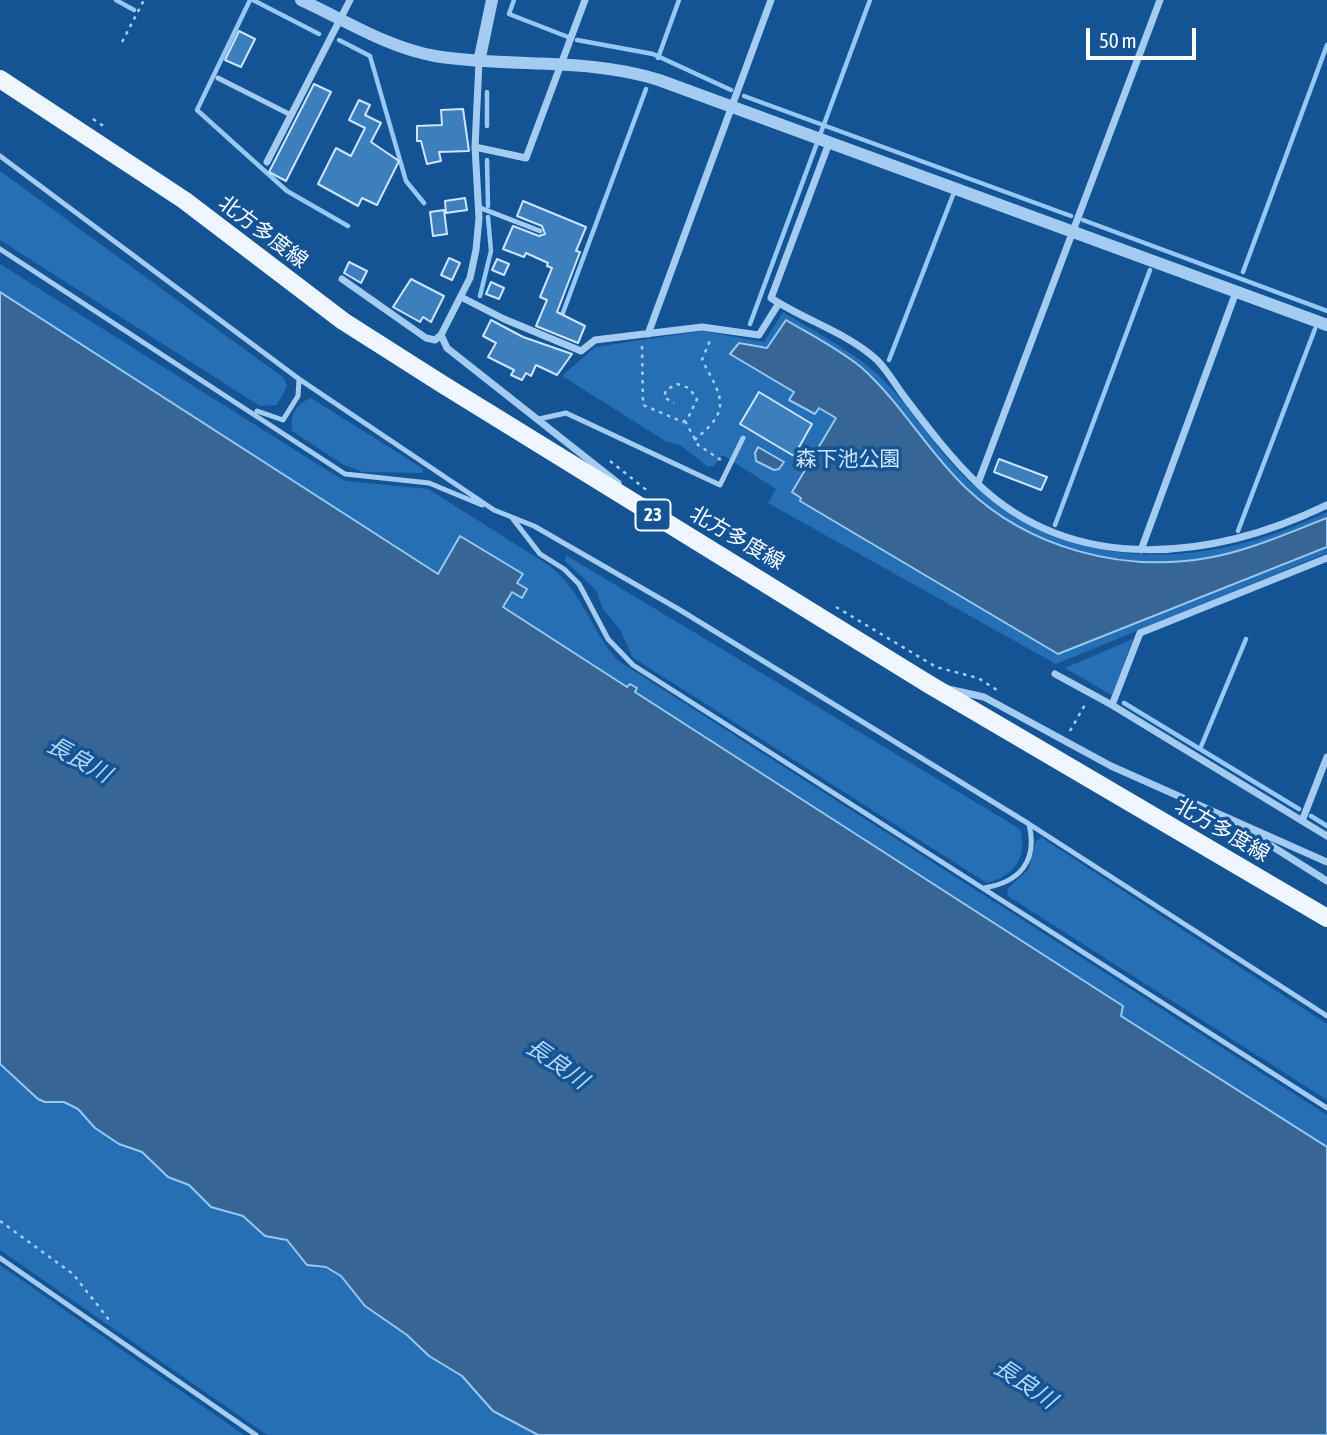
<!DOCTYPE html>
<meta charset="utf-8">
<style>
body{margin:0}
#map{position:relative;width:1327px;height:1435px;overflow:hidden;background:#145495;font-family:"Asap Condensed",sans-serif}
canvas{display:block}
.scale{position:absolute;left:1086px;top:28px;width:110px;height:32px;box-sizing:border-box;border:4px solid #fff;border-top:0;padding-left:9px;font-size:21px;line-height:24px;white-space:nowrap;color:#fff;-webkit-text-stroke:5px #145495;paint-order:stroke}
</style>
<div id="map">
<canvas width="1327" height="1435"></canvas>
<div class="scale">50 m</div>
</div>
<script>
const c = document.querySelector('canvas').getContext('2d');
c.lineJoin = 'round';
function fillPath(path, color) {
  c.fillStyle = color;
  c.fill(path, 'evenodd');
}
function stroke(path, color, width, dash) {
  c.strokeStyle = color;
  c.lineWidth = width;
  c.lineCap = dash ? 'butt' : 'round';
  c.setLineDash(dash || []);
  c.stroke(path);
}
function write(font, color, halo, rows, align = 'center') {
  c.font = font + ' "Asap Condensed","Noto Sans JP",sans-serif';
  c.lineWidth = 7;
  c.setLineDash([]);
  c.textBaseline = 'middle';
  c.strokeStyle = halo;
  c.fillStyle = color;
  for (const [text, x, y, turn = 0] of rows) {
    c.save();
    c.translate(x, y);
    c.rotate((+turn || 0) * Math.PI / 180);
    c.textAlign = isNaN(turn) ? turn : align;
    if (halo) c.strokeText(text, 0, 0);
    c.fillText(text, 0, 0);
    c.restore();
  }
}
fillPath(new Path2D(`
 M0 171 284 378 287 386 277 405 260 406 0 240Z
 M0 264 333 474 346 481 428 489 547 564C581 588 590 629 617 660L1327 1115V1147L1121 1016 1122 1006 635 692 636 688 630 684 628 688 502 607 512 591 522 597 517 583 522 574 460 536 439 575 0 292Z
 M783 312C813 331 849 349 876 373 914 408 938 456 978 489 1083 577 1210 568 1327 512V553L1056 664 768 503 776 489 723 455 714 466H707L680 445 667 442 562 376 595 347 702 331 764 342Z
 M311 398 422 468 423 473 363 472 344 465 292 431C290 414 296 404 311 398Z
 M566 555 1020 829C1028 858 1014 876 987 883L632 657 621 631 603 609 596 590 565 561Z
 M1133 639 1112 695 1065 668Z
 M1042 838 1327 1024V1100L1008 896 1007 889 1028 870 1036 841Z
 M0 1064 45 1102H64L78 1109 95 1128 119 1144 142 1152 159 1170 189 1185 202 1200 243 1216 265 1236 287 1240 317 1268 325 1267 341 1276 365 1306 462 1376 482 1397 538 1435H267L0 1250Z
 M0 1265 244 1435H0Z`), '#276fb4');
const water = new Path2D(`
 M0 292 438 574 460 536 523 574 517 583 527 589 522 598 512 592 503 607 627 687 630 684 637 688 635 692 1123 1006 1121 1016 1327 1147V1435H538L493 1411 462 1376 429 1356 407 1335 365 1306 341 1276 326 1267 307 1265 287 1240 265 1236 243 1216 211 1207 189 1185 168 1177 142 1152 119 1144 95 1128 78 1109 64 1102H45L38 1099 0 1064Z
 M786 320C811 335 839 349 862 368 901 403 928 452 966 488 1029 548 1122 573 1207 558 1248 551 1288 533 1327 518V547L1058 654 800 501 801 498 792 492 836 418 819 408 815 414 789 400 794 392 730 354 739 343 767 348Z
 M758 447 784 462 779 469 774 470 756 461 755 453Z`);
fillPath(water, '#376695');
stroke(water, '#96c8f5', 2);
stroke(new Path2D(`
 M116 0 134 10
 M250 0 197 110 287 191 348 226
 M253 0 319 34
 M514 0 509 14 568 37
 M339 40 370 56 406 181 424 203
 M577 40 653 54 731 90
 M658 58 679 0
 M744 96 1071 216
 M487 126V92
 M487 160 488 206
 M1083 220 1327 311
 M1243 272 1327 45
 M480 296 491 251 488 217
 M561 318 646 89
 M750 324 870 0
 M889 360 953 195
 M1055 525 1150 270
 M1238 531 1315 329
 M1124 703 1299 809
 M1200 749 1246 639
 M1311 816 1327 826`), '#96c8f5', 4.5);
const building = new Path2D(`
 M239 31 255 39 241 67 225 60Z
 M314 84 331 92 286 181 269 172Z
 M359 100 370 105 365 115 381 123 371 142 399 161 377 205 362 198 358 206 318 184 336 148 351 156 365 128 349 120Z
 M463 109 469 151 439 152 441 161 427 164 421 141H417V126L442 125 441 110Z
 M465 198 467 210 446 213 445 201Z
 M523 201 586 227 576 251 580 252 557 312 585 326 578 343 536 326 547 300 540 297 552 268 547 266 548 263 526 253 524 257 503 249 513 226 539 236 545 234 542 226 517 216Z
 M444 210 447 234 433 236 430 212Z
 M449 258 460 263 452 280 441 275Z
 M497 259 509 264 504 275 492 270Z
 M349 262 367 271 361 283 344 273Z
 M411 279 444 296 431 322 423 317 420 322 393 307Z
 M491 282 504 288 499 299 486 294Z
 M491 320 523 337 572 354 557 375 536 365 531 376 526 373 522 380 511 375 514 370 488 357 496 343 483 336Z
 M759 392 812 424 794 456 740 424Z
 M999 459 1047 477 1041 490 994 472Z`);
fillPath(building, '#3d7ebd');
stroke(building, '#cce5fd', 2);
stroke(new Path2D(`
 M122 42 144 0
 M93 119 105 127
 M642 346 643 405 683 422 688 418 697 399 689 388 677 384 666 390 664 397 674 403
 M685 421 698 445 721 460
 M694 440C732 410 723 399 702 360L711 338
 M610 461 649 492
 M836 607 936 667 978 678 1000 692
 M1070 731 1086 703
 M0 1221 73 1274 110 1321`), '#a4ccf2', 2.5, [3.5, 5]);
stroke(new Path2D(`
 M218 78 291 115
 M0 156 299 379 298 396 283 420 257 411
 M478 207 540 231
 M0 249 345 474 429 483 482 505
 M299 379 494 510 534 526 680 610 1029 824 1327 1016
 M539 419 566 413 720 485 743 438
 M513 519 540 554 564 569 579 584 608 639 633 665 1327 1108
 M984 888C1020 882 1038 861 1029 824
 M0 1258 256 1435`), '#a4ccf2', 5);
stroke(new Path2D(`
 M479 62 475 147 479 218 476 250 470 278 441 335 447 348 618 483
 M829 143 771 298C804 320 848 333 877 360 888 371 896 386 906 399 928 428 951 458 978 484 1076 577 1215 559 1327 505
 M475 147 526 158 585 0
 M267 162 350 0
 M342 279 426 338 435 340 441 335
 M461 297 504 319 581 351 595 340 702 327 759 335 779 303
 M648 334 771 0
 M978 483 1160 0
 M1141 550 1236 292
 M1055 674 1112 705 1327 836
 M948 689 984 697 1111 766 1327 862
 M1112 705 1140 633 1327 558
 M1302 821 1327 757
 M1251 833 1327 881`), '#a4ccf2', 7);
stroke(new Path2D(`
 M301 0C343 19 388 48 435 56 509 68 587 57 659 80L1327 325
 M479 62 492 0`), '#a4ccf2', 12);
stroke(new Path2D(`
 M0 79 184 200 343 321 442 384 930 685 1327 918`), '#eff6ff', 18);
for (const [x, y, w] of [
 [653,515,35]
]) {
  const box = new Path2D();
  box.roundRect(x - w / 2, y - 15.5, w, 31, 5);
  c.fillStyle = '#145495';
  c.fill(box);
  stroke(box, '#fff', 2);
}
write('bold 19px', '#fff', null, [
 ["23",653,515]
]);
write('21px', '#fff', '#145495', [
 ["北方多度線",263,232,37],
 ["北方多度線",737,538,30],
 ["北方多度線",1222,830,30]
]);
write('21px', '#cce5fd', '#145495', [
 ["森下池公園",848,459]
]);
write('italic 23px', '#b0d6f9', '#145495', [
 ["長良川",79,760,29],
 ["長良川",557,1064,35],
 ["長良川",1025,1384,34]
]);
</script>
